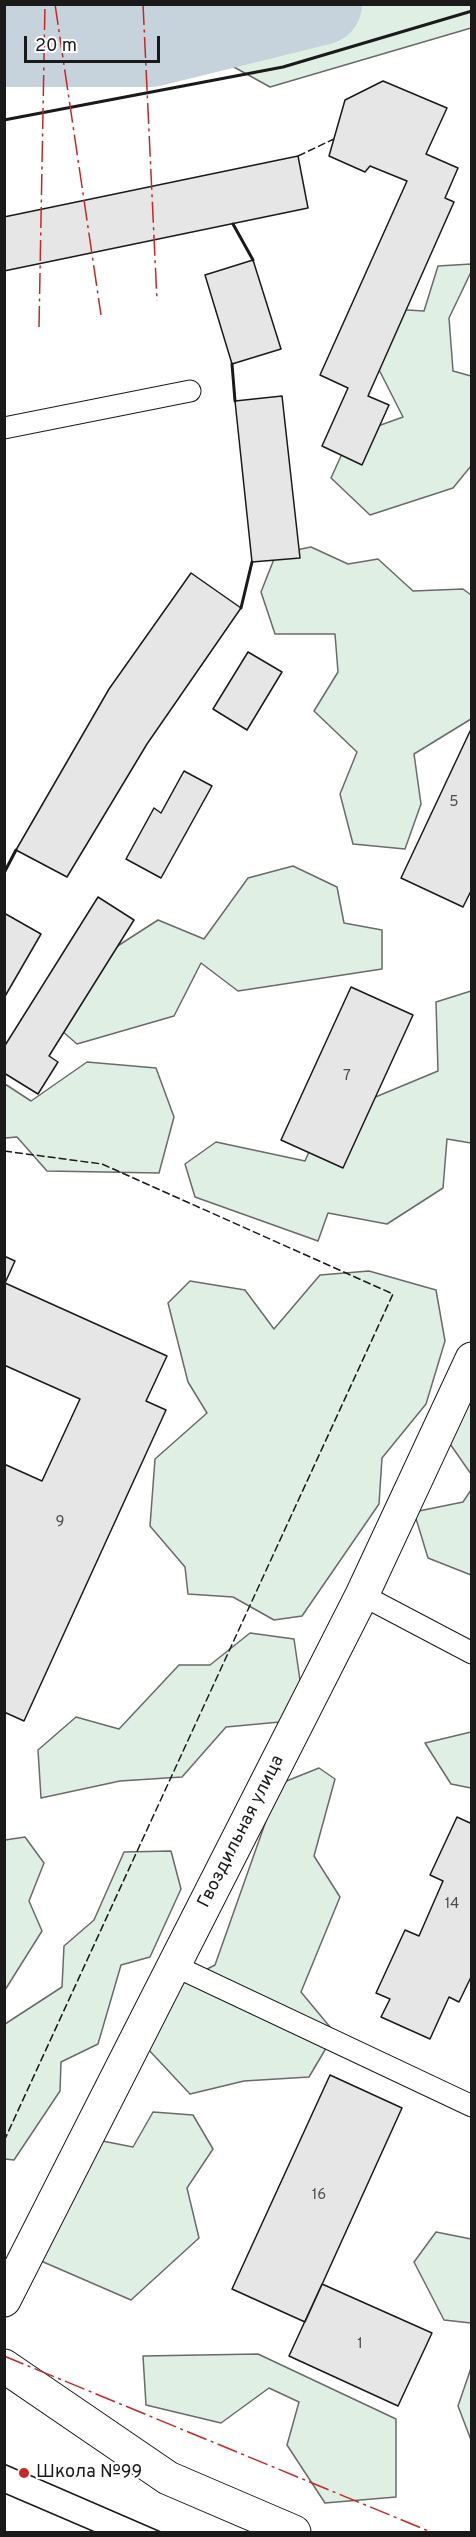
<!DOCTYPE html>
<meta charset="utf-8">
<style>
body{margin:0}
#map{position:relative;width:476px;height:2537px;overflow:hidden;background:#fff;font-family:Overpass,sans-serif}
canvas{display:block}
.frame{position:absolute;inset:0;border:6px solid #1a1a1a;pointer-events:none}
.scale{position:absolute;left:24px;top:36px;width:136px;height:27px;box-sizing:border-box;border:3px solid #1a1a1a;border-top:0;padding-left:8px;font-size:18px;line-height:21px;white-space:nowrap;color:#1a1a1a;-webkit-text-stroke:4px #fff;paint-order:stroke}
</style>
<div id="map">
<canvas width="476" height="2537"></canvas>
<div class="frame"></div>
<div class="scale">20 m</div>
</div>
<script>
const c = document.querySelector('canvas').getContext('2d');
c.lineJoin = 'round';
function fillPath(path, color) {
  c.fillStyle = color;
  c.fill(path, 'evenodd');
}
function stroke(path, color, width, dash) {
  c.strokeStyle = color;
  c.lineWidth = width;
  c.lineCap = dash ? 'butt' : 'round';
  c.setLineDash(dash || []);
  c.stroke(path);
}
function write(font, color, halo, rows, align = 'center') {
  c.font = font + ' Overpass,sans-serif';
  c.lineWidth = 4.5;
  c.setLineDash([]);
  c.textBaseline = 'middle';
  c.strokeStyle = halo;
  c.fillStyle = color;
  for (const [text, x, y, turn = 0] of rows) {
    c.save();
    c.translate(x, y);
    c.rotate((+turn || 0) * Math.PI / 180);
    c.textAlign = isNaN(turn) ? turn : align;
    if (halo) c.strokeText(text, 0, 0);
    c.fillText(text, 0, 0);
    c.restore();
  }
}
const green = new Path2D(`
 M290 5H471V28L270 87 214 56 223 23Z
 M471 264V272L449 318 453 371 471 376V466L453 488 370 515 331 478 350 436 403 417 367 346 390 309 424 311 438 266Z
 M311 547 348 564 378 559 413 591 463 589 471 595V719L414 754 421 804 405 849 353 844 340 794 357 752 314 711 338 672 335 634H275L261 592 276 554Z
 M293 866 337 887 344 923 382 930V969L238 991 201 963 174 1016 77 1044 54 1024 88 965 158 920 204 939 248 878Z
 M471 991V1143L447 1139 443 1188 387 1224 328 1213 318 1241 195 1197 185 1164 216 1142 305 1161 314 1140 361 1103 438 1071 436 1002Z
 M87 1062 156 1068 174 1117 159 1173 47 1171 17 1137 5 1138V1084L31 1101Z
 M369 1271 436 1290 445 1341 426 1404 382 1458 379 1504 302 1616 274 1620 233 1597 188 1594 185 1567 150 1526 155 1459 207 1413 188 1382 168 1303 190 1281 245 1290 274 1329 320 1275Z
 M471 1383V1474L448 1441Z
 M471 1490V1575L428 1558 414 1512 463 1502Z
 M250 1633 294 1639 302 1694 280 1722 226 1727 182 1777 120 1781 41 1798 38 1750 76 1717 119 1729 179 1665H210Z
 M471 1732H472L471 1788 451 1784 425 1743Z
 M319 1768 335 1779 314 1856 340 1897 301 1992 335 2033 309 2077 244 2081 190 2094 147 2048 172 1987 215 1965 279 1784Z
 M25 1837 44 1863 29 1901 42 1931 5 1990V1840Z
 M171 1851 181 1889 150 1957 121 1965 98 2044 61 2062 60 2091 14 2160 5 2159V2024L62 1987 64 1946 94 1920 124 1852Z
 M153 2112 193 2115 213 2149 187 2188 199 2238 131 2300 41 2261 72 2135 133 2147Z
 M436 2232 471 2239V2323L444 2320 414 2262Z
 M258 2354 396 2419V2497L325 2503 287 2445 299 2402 269 2388 221 2423 146 2405 143 2356Z
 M471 2368V2440L458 2406Z`);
fillPath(green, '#e0efe3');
stroke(green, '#6a6a6a', 1.5);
stroke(new Path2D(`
 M4 46H151L321 4`), '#c6d2dc', 82);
const building = new Path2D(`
 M383 81 447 108 426 154 458 168 445 198 454 202 368 396 389 405 362 465 322 446 348 388 320 375 407 181 370 166 365 172 329 156 345 100Z
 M298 156 308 208 4 271V217Z
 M253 260 281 349 232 364 205 275Z
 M282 396 300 558 252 562 235 401Z
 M191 573 241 608 147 744 67 877 16 850 109 689Z
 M248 652 282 672 247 730 213 709Z
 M472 727V889L463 907 401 878Z
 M184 771 212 786 161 878 126 859 154 808 161 813Z
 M98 897 134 920 49 1056 58 1062 38 1094 4 1073V1047Z
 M4 913 41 934 4 998Z
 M351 987 413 1015 343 1168 281 1140Z
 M4 1256 15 1261 5 1283 167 1356 146 1401 166 1410 24 1721 4 1712V1464L42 1481 80 1399 4 1365Z
 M457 1817 470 1823 472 1820V1975L459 2002 449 1997 430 2039 381 2017 390 1999 376 1993 405 1930 419 1936 443 1881 430 1875Z
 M330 2075 402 2108 305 2322 232 2289Z
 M322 2284 432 2333 398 2406 289 2356Z`);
fillPath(building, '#e6e6e6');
stroke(building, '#1a1a1a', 1.5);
const lane = new Path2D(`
 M4 428 190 391
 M362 1595 472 1653
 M173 1965 472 2106`);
const secondary = new Path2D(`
 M4 2300 362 1595 472 1359
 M4 2366 168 2478 294 2532`);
stroke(lane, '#1a1a1a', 23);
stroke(secondary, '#1a1a1a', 35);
stroke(lane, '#fff', 21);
stroke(secondary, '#fff', 33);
stroke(new Path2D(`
 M4 2464 161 2532
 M4 2493 95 2532`), '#1a1a1a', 1.5);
stroke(new Path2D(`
 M298 156 334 139
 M4 1151 102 1164 393 1294 4 2141`), '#1a1a1a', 1.5, [8, 3]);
stroke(new Path2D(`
 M4 120 283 67 472 11
 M233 224 253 260
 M232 364 235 401
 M241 608 252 562
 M4 873 16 850`), '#1a1a1a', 3);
stroke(new Path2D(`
 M55 4 101 315
 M143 4 157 301
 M39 327 45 4
 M4 2356 431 2532`), '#c62828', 1.5, [21, 4.5, 3, 4.5]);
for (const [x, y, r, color] of [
 [24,2473,6,"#c62828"]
]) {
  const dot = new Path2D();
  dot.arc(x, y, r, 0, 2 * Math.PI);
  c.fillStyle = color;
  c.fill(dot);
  stroke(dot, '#fff', 2);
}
write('15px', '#4d4d4d', null, [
 ["5",454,803],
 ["7",347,1077],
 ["9",60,1523],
 ["14",452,1905],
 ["16",319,2196],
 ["1",360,2345]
]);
write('18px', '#1a1a1a', '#fff', [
 ["Гвоздильная улица",242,1832,-63]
]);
write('18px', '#1a1a1a', '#fff', [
 ["Школа №99",36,2473]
], 'left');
</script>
